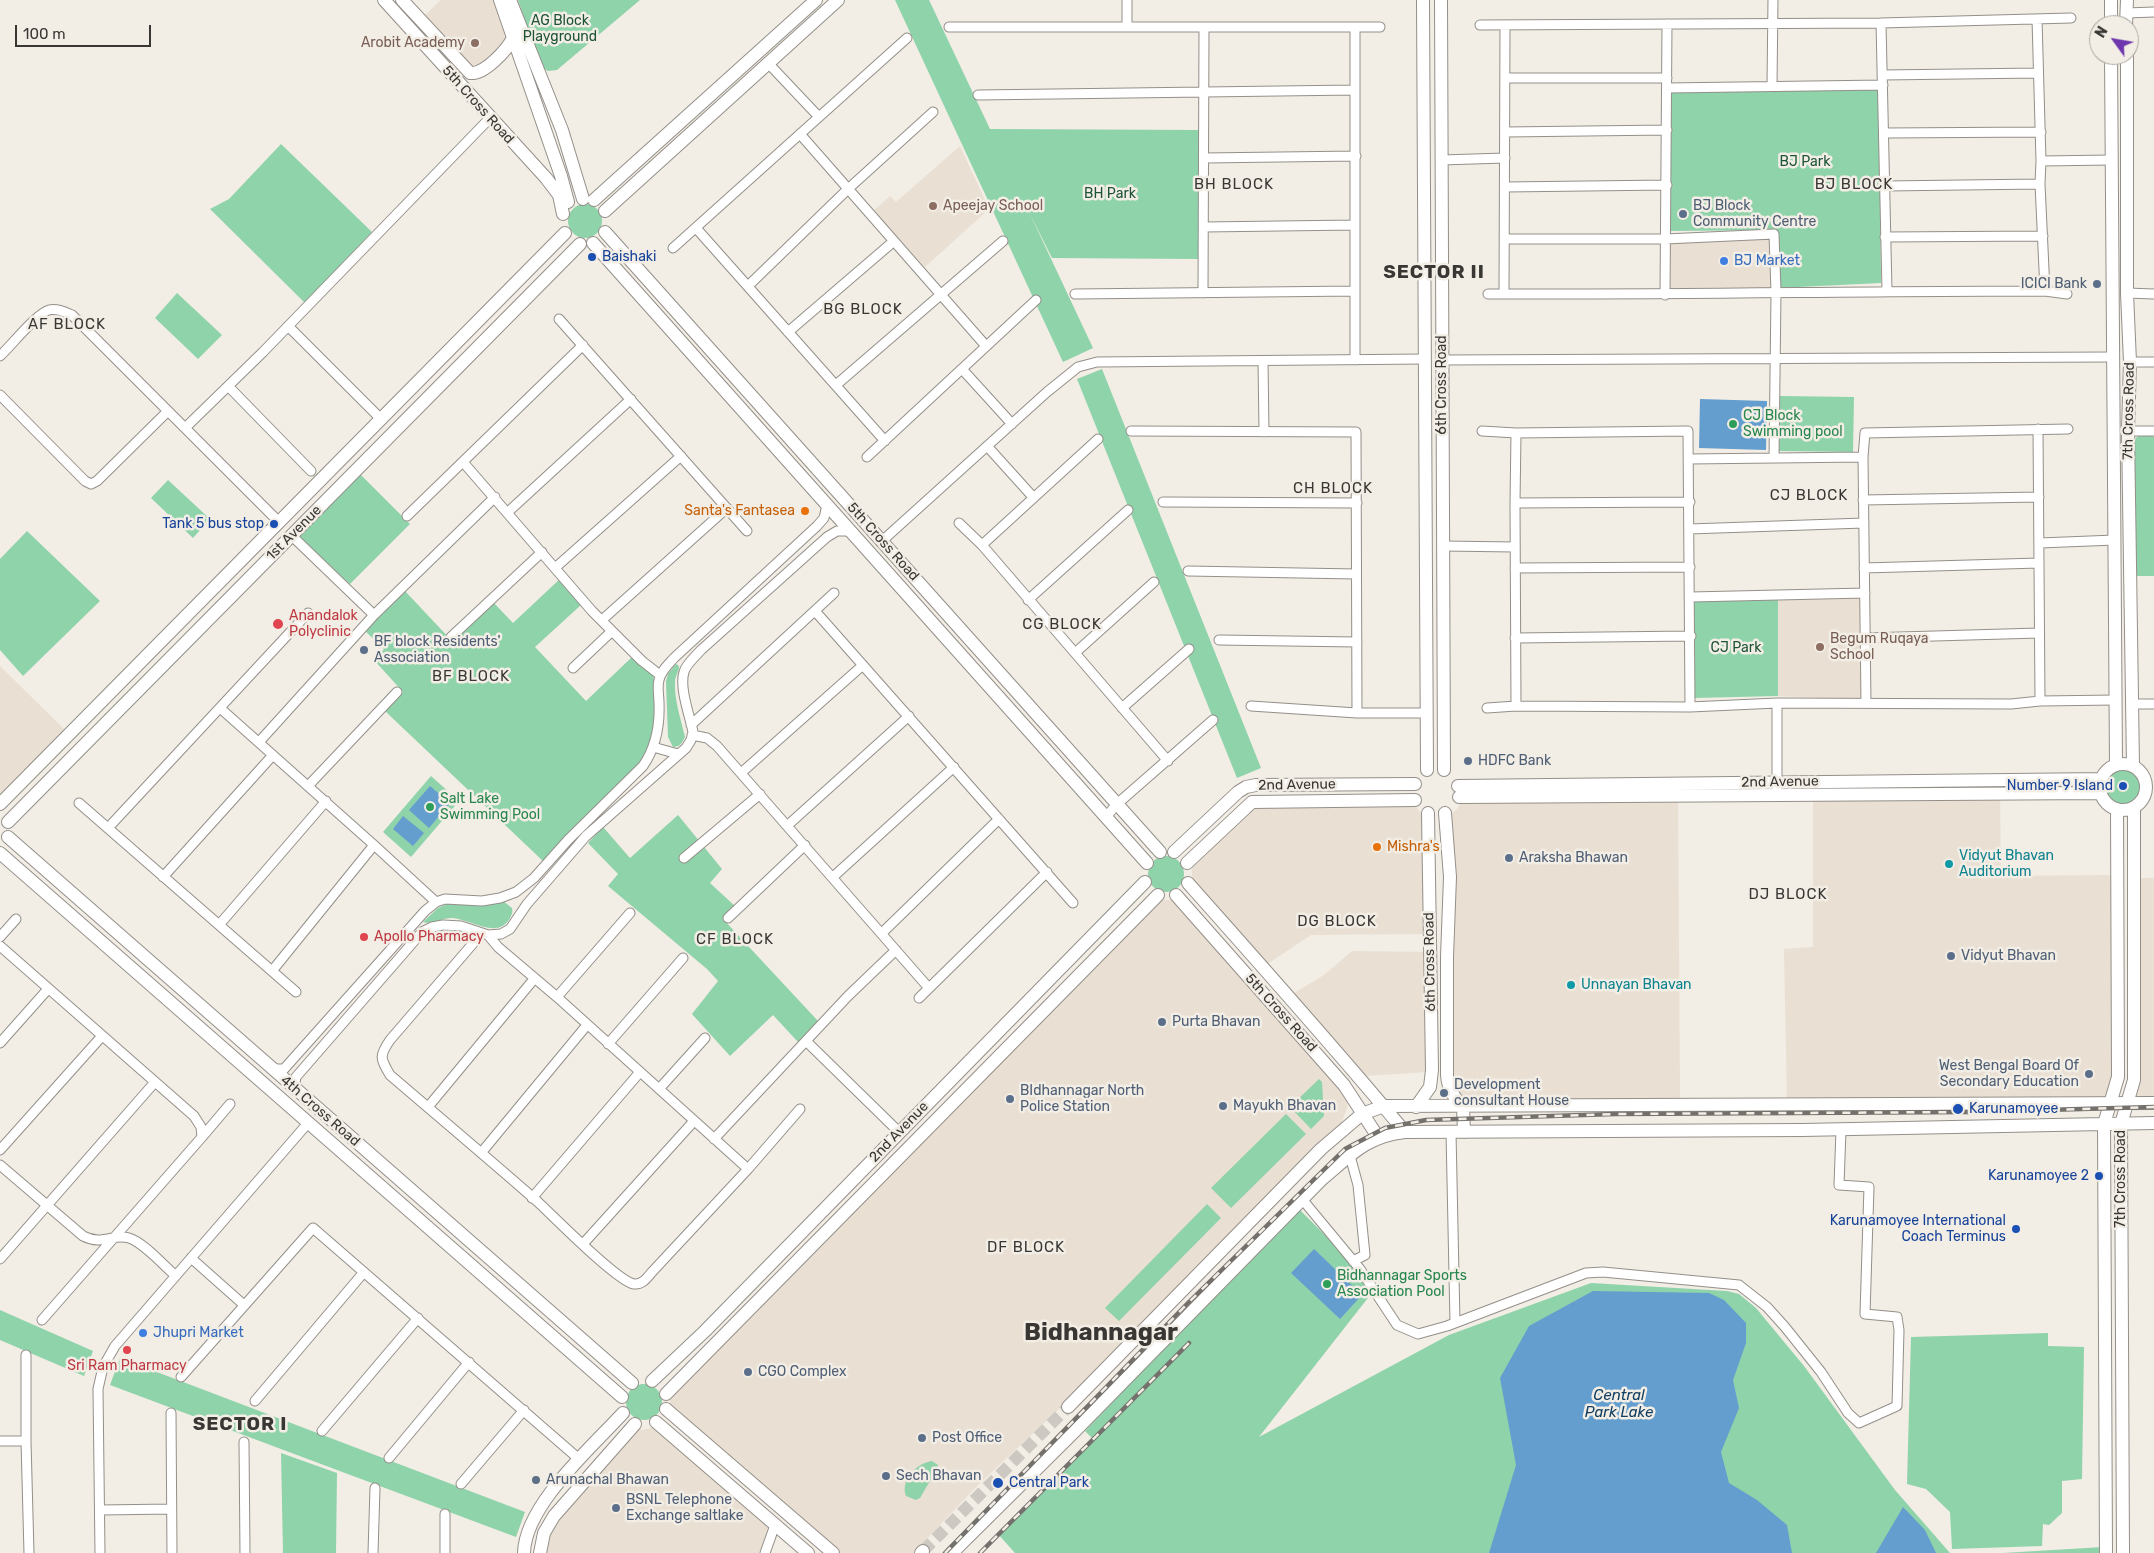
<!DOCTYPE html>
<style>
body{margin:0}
#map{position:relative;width:2154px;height:1553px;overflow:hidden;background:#f2ede5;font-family:Rubik,sans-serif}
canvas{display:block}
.north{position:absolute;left:2089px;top:15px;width:50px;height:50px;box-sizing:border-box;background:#f2ede5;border:1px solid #a8a49e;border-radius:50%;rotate:302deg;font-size:14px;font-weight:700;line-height:20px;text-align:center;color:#393734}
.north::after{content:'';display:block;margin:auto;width:18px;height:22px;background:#6e37ad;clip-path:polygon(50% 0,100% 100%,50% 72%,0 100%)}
.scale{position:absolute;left:15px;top:25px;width:136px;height:22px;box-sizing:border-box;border:2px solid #393734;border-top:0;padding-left:6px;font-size:15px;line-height:18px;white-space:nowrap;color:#393734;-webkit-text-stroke:4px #f2ede5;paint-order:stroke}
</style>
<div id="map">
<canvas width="2154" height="1553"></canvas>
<div class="north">N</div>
<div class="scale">100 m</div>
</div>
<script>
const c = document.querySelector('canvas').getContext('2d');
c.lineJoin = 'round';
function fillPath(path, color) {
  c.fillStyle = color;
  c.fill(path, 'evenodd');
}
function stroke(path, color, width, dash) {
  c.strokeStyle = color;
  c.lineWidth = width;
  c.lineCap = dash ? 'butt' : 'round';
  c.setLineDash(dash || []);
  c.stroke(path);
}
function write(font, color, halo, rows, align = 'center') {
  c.font = font + ' Rubik,sans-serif';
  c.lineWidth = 5;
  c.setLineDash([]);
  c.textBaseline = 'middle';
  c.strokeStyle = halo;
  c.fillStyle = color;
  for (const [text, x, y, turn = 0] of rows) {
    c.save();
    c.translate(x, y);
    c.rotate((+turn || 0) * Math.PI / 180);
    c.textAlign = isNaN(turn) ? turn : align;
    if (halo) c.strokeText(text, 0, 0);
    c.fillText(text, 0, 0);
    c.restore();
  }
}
fillPath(new Path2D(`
 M441 0H494L508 35 499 52 471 72 424 16Z
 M960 146 989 209 925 267 873 211 890 196 896 202Z
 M1771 236V288H1667L1669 239Z
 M1860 596 1862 700 1778 696V598Z
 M0 666 67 732 0 794Z
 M2000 796 2001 876 2113 875 2114 1080 2106 1101H1787L1784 949 1813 947V798Z
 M1678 800 1680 1101 1466 1100 1453 1088 1448 817 1458 808 1461 801Z
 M1412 803 1423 815 1424 934 1311 935 1266 965 1192 882V862L1250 809 1257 807Z
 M2136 878H2154V1099H2136Z
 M1158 900H1175L1340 1085 1348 1100 1347 1108 1341 1124 1074 1395 981 1482 913 1553H838L670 1409V1395Z
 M1352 951 1424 952 1429 1072 1363 1076 1291 995 1324 975Z
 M654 1427 770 1526 759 1553H542L548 1532 636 1428 643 1430Z`), '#e9dfd2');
fillPath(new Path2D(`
 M518 0H640L557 70 548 71 540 66Z
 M895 0H929L990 129 1199 130 1198 259 1052 258 1029 212 1093 348 1063 362Z
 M1879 88 1881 283 1778 288 1776 230 1669 231 1671 91Z
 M281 144 372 232 305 303 210 209 229 199Z
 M568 221a17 17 0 1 1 34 0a17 17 0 1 1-34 0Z
 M177 293 222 335 198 359 155 318Z
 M1102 369 1261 768 1237 778 1077 379Z
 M1780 396 1854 397 1853 452 1779 451Z
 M2143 431H2154V576H2135L2131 447 2136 438Z
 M360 474 410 524 350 584 298 537Z
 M168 480 210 519 193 538 151 498Z
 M27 531 100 601 23 676 0 650V559Z
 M561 578 581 605 535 647 586 701 632 657 653 672C657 705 659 733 640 762L544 862 385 711 403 692 374 660 384 649 364 630 404 590 453 642 493 602 513 623Z
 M1778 598V696L1694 698V599Z
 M676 664 679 666C679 672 675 676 675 681 674 699 681 720 685 737 682 743 680 747 673 747L668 737 666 681 668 674Z
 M2105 787a18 18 0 1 1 36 0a18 18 0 1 1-36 0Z
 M431 776 459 801 411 857 383 832Z
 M678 815 722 869 710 883 737 908 723 919 818 1021 798 1042 773 1015 730 1056 692 1014 718 981 707 969 608 886 618 874 588 843 603 827 630 858Z
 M1148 874a18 18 0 1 1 36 0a18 18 0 1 1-36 0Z
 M503 901 512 908C513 912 512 914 510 918 498 940 472 920 453 918 444 917 431 925 423 922L438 908 447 904 483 905Z
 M1319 1079 1322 1082 1324 1116 1311 1129 1290 1107Z
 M1286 1114 1306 1134 1231 1208 1211 1188Z
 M1207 1204 1221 1218 1119 1321 1105 1308Z
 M1298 1208 1339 1249 1371 1294 1259 1437 1449 1335 1591 1283 1727 1291 1739 1294 1756 1308 1804 1366 1895 1490 1950 1553H1015L998 1534 1092 1438 1085 1431Z
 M0 1310 93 1351 84 1376 0 1340Z
 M2048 1333V1346L2084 1347 2082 1479 2062 1481V1513L2049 1525 2043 1524 2042 1546 1952 1549 1950 1512 1926 1489 1907 1484 1911 1337Z
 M120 1358 525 1512 516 1537 110 1385Z
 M626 1402a18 18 0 1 1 36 0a18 18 0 1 1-36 0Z
 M281 1453 337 1473 336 1553H283Z
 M932 1461 938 1465 937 1469 920 1498 916 1500 906 1496C900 1480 917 1463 932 1461Z
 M2103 1547V1553H2003Z`), '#8fd3aa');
fillPath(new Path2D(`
 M1700 399 1767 401 1766 450 1699 448Z
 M430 786 450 803 429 828 409 810Z
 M403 816 424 833 413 846 393 829Z
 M1314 1249 1362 1295 1340 1319 1291 1273Z
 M1593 1291 1709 1293 1724 1300 1746 1323V1343L1733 1380 1739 1408 1721 1452 1729 1483 1757 1500 1787 1525 1792 1553H1489L1516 1465 1500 1378 1529 1326Z
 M1903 1507 1925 1530 1936 1553H1876Z`), '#639ecf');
stroke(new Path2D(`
 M923 1551 1068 1407`), '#cdc9c2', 12, [12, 6]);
const street = new Path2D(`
 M2126 13 2154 12
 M2037 19 2041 161 2040 184 2045 291
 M1881 23 1887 291
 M1480 25 1881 23 2071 18
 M949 27H1380
 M1127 27V0
 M768 63 819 117
 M1882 75 2038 73
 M1505 78H1667
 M1772 86 1773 0
 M1667 88 1883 85
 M978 95 1355 90
 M1505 132 1667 130
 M1885 133 2041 132
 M800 134 986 346
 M1204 158 1356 156
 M1441 160 1505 158
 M2041 161 2112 160
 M1885 186 2040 184
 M1505 187 1667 185
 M1204 227 1355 225
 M696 228 885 441
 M1885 237 2043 236
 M1505 239H1665L1774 234 1776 292 1774 458
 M673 248 907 38
 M748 286 848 189 933 112
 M1203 293 1204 27
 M2127 293 2154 294
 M1075 294 1355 291
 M1488 294C1674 295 1859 291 2045 291L2067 294
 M1504 294 1505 25
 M1665 295 1667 24
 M559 319 747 531
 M288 326 381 419
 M788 332 894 241
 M0 356C10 347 37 313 49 310 57 308 65 312 72 315L279 522
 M1355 360V27
 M1442 360 2113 357
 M1263 361 1264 432
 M2130 362H2154
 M962 369 1012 424
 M836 385 1003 241
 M228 386 311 471
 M0 395 85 481 91 484 97 481 168 411
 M185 428 263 352 490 118
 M2038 429 2040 701
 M1131 431 1356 432 1357 713
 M1482 431 1516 433 1515 503 1516 706
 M2128 431H2154
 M1516 433 1688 431 1690 707
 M987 446 1033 497
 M867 457 1036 300
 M1689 459 1863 457
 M463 462 592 611 642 661 660 675
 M1863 500 2039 497
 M1163 502 1357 503
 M1515 503 1690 502
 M508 512 631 399
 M407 516 583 345
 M959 523 982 545 1168 761
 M1689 529 1864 523
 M291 535 374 615
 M882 541 1047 392 1078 367 1097 362 1425 359
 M2040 543 2115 540
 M982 545 1098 439
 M1443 546 1515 547
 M555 568 681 456
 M1515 568 1690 567
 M1864 568 2039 563
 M1188 571 1356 574
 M1691 597 1865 593
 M1028 600 1128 510
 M815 611 1073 903
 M602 620 727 508
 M451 637 542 552
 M1515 638 1691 636
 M1865 638 2039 633
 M1219 640 1357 642
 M1075 653 1154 582
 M573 668 612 631
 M1777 703V787
 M1866 703 1863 457 1865 433 2068 429
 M2133 704H2154
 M1251 706 1357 713H1427
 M220 708 374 845 436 902
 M1122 708 1189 649
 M1487 708 1516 706 1690 707 1777 703 2011 704 2040 701 2116 700
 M691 725 834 593
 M692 735 707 738 717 746 928 987
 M259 742 374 615 495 497
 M653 747 678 754
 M741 773 863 665
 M308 786 397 692
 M79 803 296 992
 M1106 817 1117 804 1213 720
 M788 825 909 716
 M108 828 308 613
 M684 858 760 794
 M163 877 273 755
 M833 877 954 767
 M728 918 805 845
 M219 925 326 801
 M482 933 390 1040C379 1056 380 1058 390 1075 439 1117 489 1159 538 1202 554 1217 617 1281 634 1284 642 1285 647 1278 652 1272L748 1169 800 1109
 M882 933 999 819
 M488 935 498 947 557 997 748 1169
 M0 937 16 919
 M0 946 194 1116 201 1127 202 1137 42 1320
 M272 971 374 845
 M557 997 630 913
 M919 998 1047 872
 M806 1041 899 1132
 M0 1043 48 989
 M608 1044 683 958
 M273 1069H284L425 911 436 902 445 899 482 901 500 898 516 892 534 878 568 840 643 766C656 747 660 726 659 703 659 696 657 687 659 680 661 671 668 665 674 658L817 526 824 518 827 505
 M294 1088 296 1077 422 932 432 927 443 925 461 926 488 935 501 934 510 929 527 904 586 836 686 748 691 740 693 732C690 716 679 688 684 672 686 664 695 657 701 650L827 537 837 531H850
 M659 1089 705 1038
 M428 1107 534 979
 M1451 1132 1455 1323
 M202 1137 230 1104
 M714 1139 848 996 896 950
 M0 1150 102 1036
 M481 1153 587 1025
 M1350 1156 1358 1185 1365 1255 1353 1261
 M0 1165 83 1236C103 1246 113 1233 129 1238 143 1242 163 1265 175 1275
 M532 1198 640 1072
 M1302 1199 1360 1269 1397 1325 1418 1334 1447 1326 1586 1273 1603 1272 1739 1285 1767 1307 1785 1327 1821 1372 1848 1413 1859 1423 1897 1406 1899 1330 1897 1317 1865 1314 1869 1187 1839 1185 1841 1130
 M583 1244 694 1121
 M191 1258 244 1305
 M0 1259 155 1082
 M26 1355V1441
 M181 1377 313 1228 579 1459
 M255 1401 364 1272
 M171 1413 172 1553
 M322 1431 418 1318
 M0 1441H26L29 1553
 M244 1442 245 1553
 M389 1458 469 1362
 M461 1484 524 1410
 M100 1510 171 1509
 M445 1514V1553
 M100 1553 98 1389 103 1367 115 1346 308 1123
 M373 1553 375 1488
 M765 1553 775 1525`);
const secondary = new Path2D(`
 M384 0 546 178 559 195 563 214
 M402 0 470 73C484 75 507 50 513 38
 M500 0 561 176 568 202
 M510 0 562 130 583 199
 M1423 0 1427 770
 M1441 0 1444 770
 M2111 0V25
 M2126 25 2127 0
 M2111 55 2116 764
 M2127 55V293L2130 362 2128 431 2133 766
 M594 200 816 0
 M605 211 838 0
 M605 232 1160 852
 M593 243 1147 863
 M2100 787a23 23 0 1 1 46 0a23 23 0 1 1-46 0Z
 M1458 786 2102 779
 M1459 797 2100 793
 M0 804 565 233
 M1445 813 1450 877 1447 957V1075C1448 1089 1453 1096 1463 1107L1464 1132
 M8 822 580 244
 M8 837 632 1383
 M1174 852 1238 792 1246 787 1256 785 1415 784
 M0 853 622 1397
 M1187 863 1252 802 1415 800
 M1188 883C1261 965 1335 1048 1405 1132
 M1176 895 1344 1085 1378 1137
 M1416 1107 1430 1087 1432 1070 1428 813
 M652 1381 705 1331 1145 882
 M666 1394 1158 895
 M1068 1407 1321 1149 1362 1114 1384 1106 2154 1103
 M666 1409 833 1553
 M656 1422 808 1553
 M524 1553C525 1505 592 1447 623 1413
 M540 1553 544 1533 554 1516 635 1424
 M921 1553 923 1551
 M952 1553 1075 1431 1321 1180C1350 1156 1366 1136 1405 1132L1802 1130 2154 1123
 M2106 1553 2104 1124 2118 1077 2117 809
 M2123 1553 2121 1124 2134 1080V807`);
stroke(street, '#948f89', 11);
stroke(secondary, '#948f89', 14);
stroke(street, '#fff', 9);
stroke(secondary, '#fff', 12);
const rail = new Path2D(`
 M945 1553 1188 1303 1345 1149 1385 1128 1426 1120 1615 1114 1972 1112 2154 1107
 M980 1553 1189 1343`);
stroke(rail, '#74716d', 4.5);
stroke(rail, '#f2ede5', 2.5, [8]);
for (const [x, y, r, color] of [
 [475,43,5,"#8d6e63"],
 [933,206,5,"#8d6e63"],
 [1683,214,5,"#5c6f8a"],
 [592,257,5,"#1a4fb4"],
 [1724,261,5,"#3f7fe0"],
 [2097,284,5,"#5c6f8a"],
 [1733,424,5,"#2e9e5b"],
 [805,511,5,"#e8710a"],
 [274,524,5,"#1a4fb4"],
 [278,624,6,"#e0444e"],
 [1820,647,5,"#8d6e63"],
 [364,650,5,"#5c6f8a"],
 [1468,761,5,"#5c6f8a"],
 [2123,786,5,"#1a4fb4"],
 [430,807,5,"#2e9e5b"],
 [1377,847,5,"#e8710a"],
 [1509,858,5,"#5c6f8a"],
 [1949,864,5,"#0f9aa8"],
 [364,937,5,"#e0444e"],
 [1951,956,5,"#5c6f8a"],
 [1571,985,5,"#0f9aa8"],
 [1162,1022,5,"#5c6f8a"],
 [2089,1074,5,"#5c6f8a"],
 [1444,1093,5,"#5c6f8a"],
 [1010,1099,5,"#5c6f8a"],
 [1223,1106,5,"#5c6f8a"],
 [1958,1109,6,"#1a4fb4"],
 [2099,1176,5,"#1a4fb4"],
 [2016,1229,5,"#1a4fb4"],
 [1327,1284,5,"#2e9e5b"],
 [143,1333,5,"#3f7fe0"],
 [127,1350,5,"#e0444e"],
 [748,1372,5,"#5c6f8a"],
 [922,1438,5,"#5c6f8a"],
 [886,1476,5,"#5c6f8a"],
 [536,1480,5,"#5c6f8a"],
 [998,1483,6,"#1a4fb4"],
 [616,1508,5,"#5c6f8a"]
]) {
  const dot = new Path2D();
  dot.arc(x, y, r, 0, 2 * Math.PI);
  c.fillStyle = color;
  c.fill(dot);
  stroke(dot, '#f2ede5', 2);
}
write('14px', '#1d5337', '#f2ede5', [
 ["AG Block",560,21],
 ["Playground",560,37],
 ["BJ Park",1805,162],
 ["BH Park",1110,194],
 ["CJ Park",1736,648]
]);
write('14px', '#785e54', '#f2ede5', [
 ["Arobit Academy",465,43,"right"],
 ["Apeejay School",943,206],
 ["Begum Ruqaya",1830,639],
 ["School",1830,655]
], 'left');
write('14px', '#393734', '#f2ede5', [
 ["5th Cross Road",478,105,48],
 ["6th Cross Road",1442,385,-90],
 ["7th Cross Road",2129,411,-89],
 ["1st Avenue",294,533,-45],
 ["5th Cross Road",883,542,48],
 ["2nd Avenue",1780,782,-1],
 ["2nd Avenue",1297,785,-1],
 ["6th Cross Road",1430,962,-91],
 ["5th Cross Road",1281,1013,48],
 ["4th Cross Road",320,1111,41],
 ["2nd Avenue",899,1132,-46],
 ["7th Cross Road",2121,1179,-90]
]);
write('14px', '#4e5e75', '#f2ede5', [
 ["BJ Block",1693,206],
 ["Community Centre",1693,222],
 ["ICICI Bank",2087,284,"right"],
 ["BF block Residents'",374,642],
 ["Association",374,658],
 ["HDFC Bank",1478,761],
 ["Araksha Bhawan",1519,858],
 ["Vidyut Bhavan",1961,956],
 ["Purta Bhavan",1172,1022],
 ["West Bengal Board Of",2079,1066,"right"],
 ["Secondary Education",2079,1082,"right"],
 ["Development",1454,1085],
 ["consultant House",1454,1101],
 ["BIdhannagar North",1020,1091],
 ["Police Station",1020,1107],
 ["Mayukh Bhavan",1233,1106],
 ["CGO Complex",758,1372],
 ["Post Office",932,1438],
 ["Sech Bhavan",896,1476],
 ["Arunachal Bhawan",546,1480],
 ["BSNL Telephone",626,1500],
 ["Exchange saltlake",626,1516]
], 'left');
write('14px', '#164399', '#f2ede5', [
 ["Baishaki",602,257,"left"],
 ["Tank 5 bus stop",264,524],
 ["Number 9 Island",2113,786],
 ["Karunamoyee",1969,1109,"left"],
 ["Karunamoyee 2",2089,1176],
 ["Karunamoyee International",2006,1221],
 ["Coach Terminus",2006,1237],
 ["Central Park",1009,1483,"left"]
], 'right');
write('14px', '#366cbe', '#f2ede5', [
 ["BJ Market",1734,261],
 ["Jhupri Market",153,1333]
], 'left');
write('14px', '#27864d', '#f2ede5', [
 ["CJ Block",1743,416],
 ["Swimming pool",1743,432],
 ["Salt Lake",440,799],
 ["Swimming Pool",440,815],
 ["Bidhannagar Sports",1337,1276],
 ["Association Pool",1337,1292]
], 'left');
write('14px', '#c56008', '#f2ede5', [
 ["Santa's Fantasea",795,511],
 ["Mishra's",1387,847,"left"]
], 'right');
write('14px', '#be3a42', '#f2ede5', [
 ["Anandalok",289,616],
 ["Polyclinic",289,632],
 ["Apollo Pharmacy",374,937],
 ["Sri Ram Pharmacy",127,1366,"center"]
], 'left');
write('14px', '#0d838f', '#f2ede5', [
 ["Vidyut Bhavan",1959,856],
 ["Auditorium",1959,872],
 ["Unnayan Bhavan",1581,985]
], 'left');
c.letterSpacing = '1px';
write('15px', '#393734', '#f2ede5', [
 ["BH BLOCK",1234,185],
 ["BJ BLOCK",1854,185],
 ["BG BLOCK",863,310],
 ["AF BLOCK",67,325],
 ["CH BLOCK",1333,489],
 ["CJ BLOCK",1809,496],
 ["CG BLOCK",1062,625],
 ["BF BLOCK",471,677],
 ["DJ BLOCK",1788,895],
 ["DG BLOCK",1337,922],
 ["CF BLOCK",735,940],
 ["DF BLOCK",1026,1248]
]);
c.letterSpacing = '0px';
write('italic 15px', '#123f61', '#f2ede5', [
 ["Central",1619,1396],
 ["Park Lake",1619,1413]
]);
c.letterSpacing = '1px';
write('bold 19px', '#393734', '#f2ede5', [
 ["SECTOR II",1434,273],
 ["SECTOR I",240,1425]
]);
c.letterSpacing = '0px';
write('bold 24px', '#393734', '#f2ede5', [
 ["Bidhannagar",1101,1333]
]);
</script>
